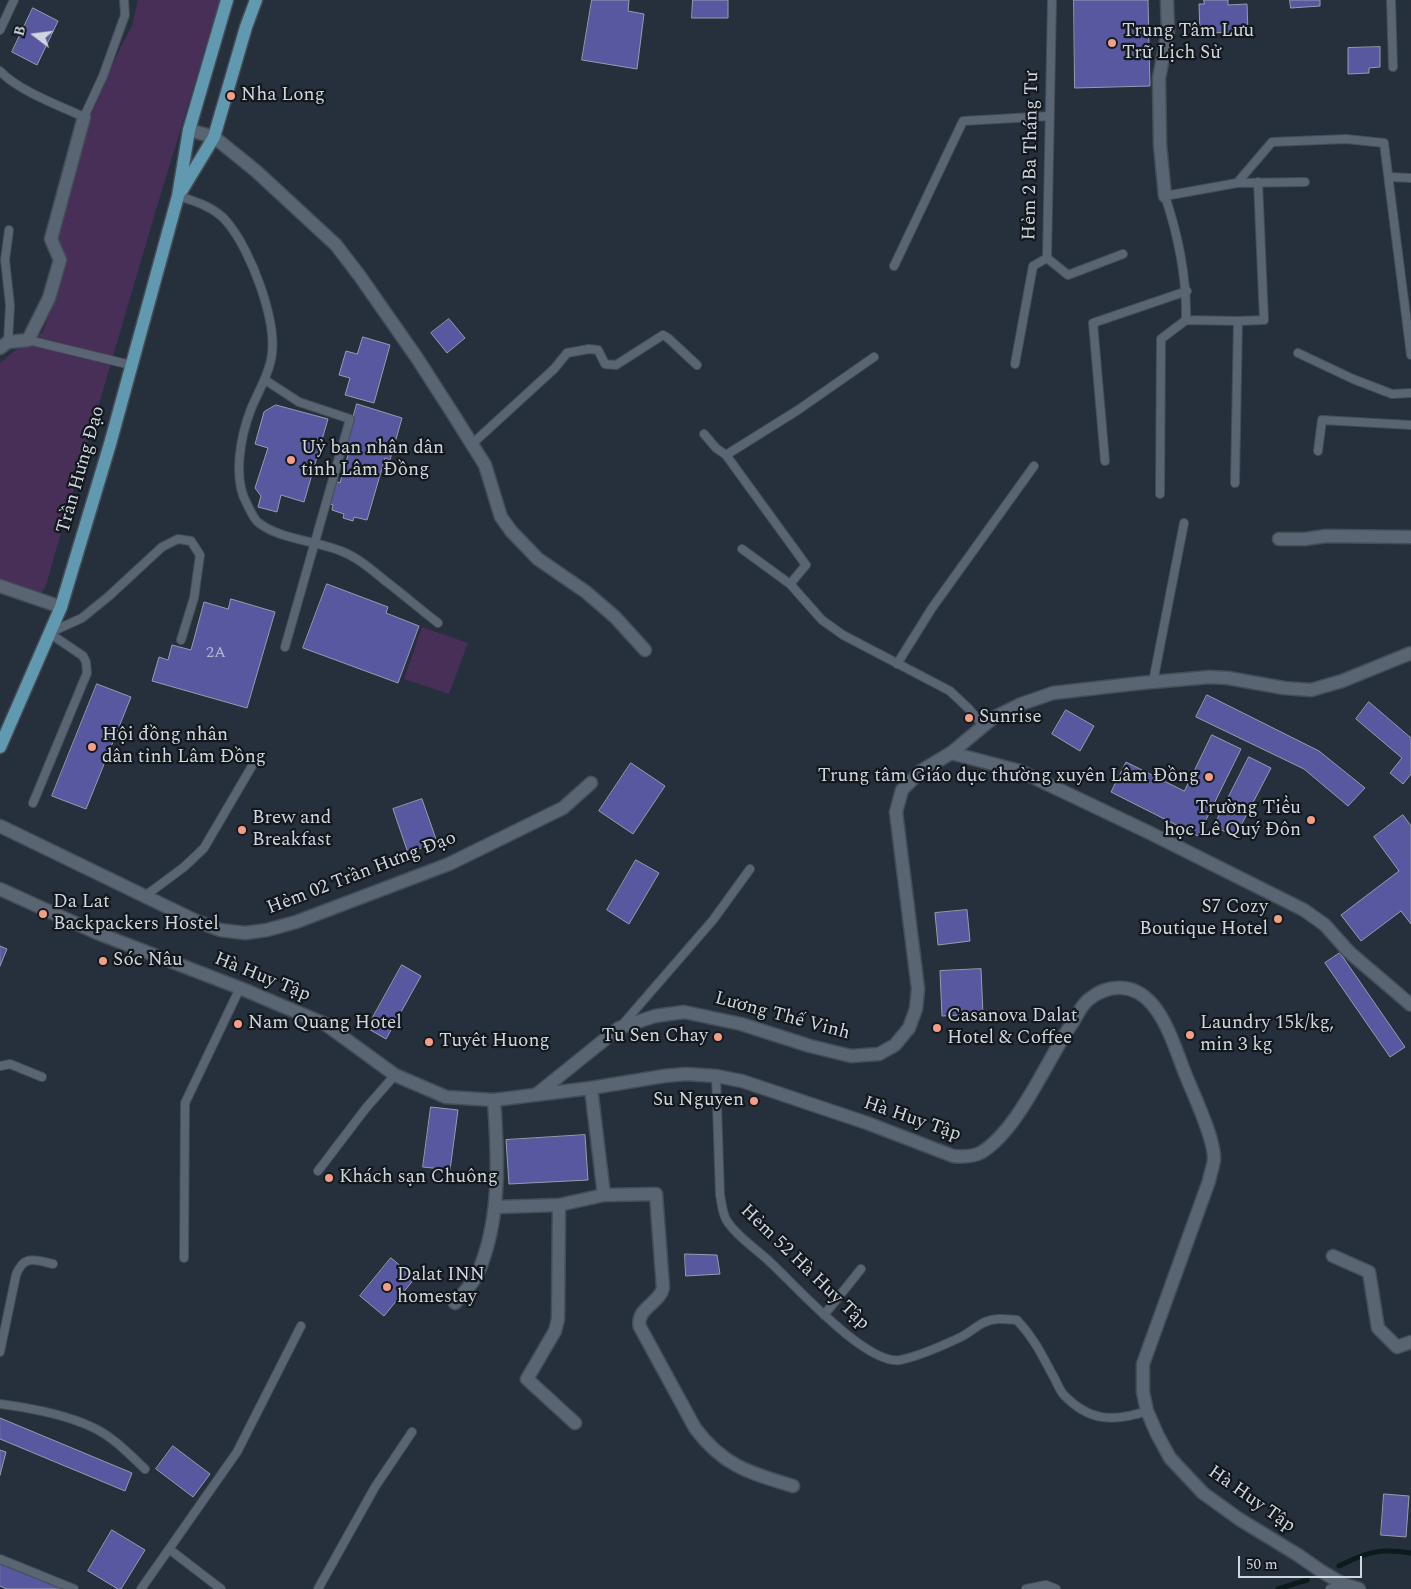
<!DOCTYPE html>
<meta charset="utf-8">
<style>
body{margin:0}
#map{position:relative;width:1411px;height:1589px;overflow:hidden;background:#26303c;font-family:Spectral,serif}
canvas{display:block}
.north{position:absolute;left:10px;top:10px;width:50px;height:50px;-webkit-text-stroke:4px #13181d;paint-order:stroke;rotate:285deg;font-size:14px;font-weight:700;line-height:20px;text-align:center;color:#cfd6de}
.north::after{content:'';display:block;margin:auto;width:18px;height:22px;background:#cfd6de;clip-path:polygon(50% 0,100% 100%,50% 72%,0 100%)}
.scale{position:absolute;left:1238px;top:1556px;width:124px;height:22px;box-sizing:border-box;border:2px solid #cfd6de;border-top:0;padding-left:6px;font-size:15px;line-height:18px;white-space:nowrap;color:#cfd6de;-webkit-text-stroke:4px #13181d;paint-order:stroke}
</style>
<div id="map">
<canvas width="1411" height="1589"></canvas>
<div class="north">B</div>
<div class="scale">50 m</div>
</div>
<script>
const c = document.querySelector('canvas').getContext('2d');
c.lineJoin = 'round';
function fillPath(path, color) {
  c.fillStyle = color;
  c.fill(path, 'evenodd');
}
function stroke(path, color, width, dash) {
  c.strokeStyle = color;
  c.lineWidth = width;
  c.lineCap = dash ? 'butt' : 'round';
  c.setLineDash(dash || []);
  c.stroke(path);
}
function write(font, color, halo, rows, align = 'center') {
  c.font = font + ' Spectral,serif';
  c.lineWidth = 4.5;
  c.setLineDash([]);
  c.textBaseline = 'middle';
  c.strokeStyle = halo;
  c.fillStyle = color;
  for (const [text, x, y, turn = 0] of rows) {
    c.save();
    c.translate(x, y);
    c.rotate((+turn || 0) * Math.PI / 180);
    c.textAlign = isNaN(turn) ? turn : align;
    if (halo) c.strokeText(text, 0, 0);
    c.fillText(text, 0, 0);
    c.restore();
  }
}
fillPath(new Path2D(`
 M138 0H220L155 213 45 588 40 595 0 580V363L13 352 43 332 63 271 65 261 56 239 88 121 121 46 132 26Z
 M422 627 468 643 449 694 404 679Z`), '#472f58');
stroke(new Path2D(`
 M1339 1566C1367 1552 1379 1548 1411 1553
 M1278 1589 1307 1580`), '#0a1b1a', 5);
const building = new Path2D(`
 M592 0H629L628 11 644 14 637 69 582 60Z
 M693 0H728V18H692Z
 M1074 0H1148L1150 86 1075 88Z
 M1204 0H1228V5L1247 4 1248 32 1200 33 1199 4H1204Z
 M1290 0H1320V6L1291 8Z
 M33 8 58 21 37 65 12 52Z
 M1380 47V67L1369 68V73L1348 74V48Z
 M449 319 465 338 447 353 431 333Z
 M363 337 390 345 374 403 345 395 350 378 339 375 346 351 357 354Z
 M357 404 402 418 390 460 385 458 367 520 354 517 353 521 343 518 344 514 332 510 333 505 328 503 335 481 340 483 350 448 345 447Z
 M276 405 328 419 304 502 281 495 277 512 258 507 261 496 255 488 268 448 255 444 264 412Z
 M327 584 388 607 386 613 419 626 398 683 303 648Z
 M231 599 275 612 247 708 152 681 159 657 168 660 172 645 191 650 204 602 228 609Z
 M97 684 131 697 86 809 52 796Z
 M1207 695 1319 751 1365 788 1348 806 1304 769 1196 717Z
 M1369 702 1411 738V774L1403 784 1390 773 1402 758 1356 719Z
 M1066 710 1094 726 1080 751 1052 734Z
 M1212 735 1241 749 1198 836 1111 792 1126 762 1184 791Z
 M1249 757 1271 768 1235 837 1214 826Z
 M631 763 665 786 633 834 599 811Z
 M422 799 437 842 408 853 393 809Z
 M1403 815 1411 826V924L1401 911 1361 941 1341 915 1399 871 1374 837Z
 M636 860 659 873 629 924 607 910Z
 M967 910 970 941 938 945 935 913Z
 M0 946 7 949 0 966Z
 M1340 953 1405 1047 1390 1057 1325 963Z
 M402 965 421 976 386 1039 367 1028Z
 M981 969 983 1014 942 1016 940 971Z
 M431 1107 458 1110 450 1170 423 1167Z
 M585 1135 588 1180 509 1184 506 1140Z
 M685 1254 717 1255 720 1274 686 1276Z
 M391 1258 415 1278 384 1316 360 1296Z
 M0 1418 132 1473 125 1491 0 1439Z
 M173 1446 210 1474 193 1497 156 1469Z
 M0 1450 6 1452 0 1475Z
 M1384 1494 1409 1496 1406 1537 1381 1535Z
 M112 1530 145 1550 121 1589H118L88 1571Z
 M0 1561 63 1589H7L0 1586Z`);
fillPath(building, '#5758a0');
stroke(building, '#999bad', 1);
const lane = new Path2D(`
 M1391 0 1393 67
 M0 30 14 0
 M0 71C17 90 60 106 84 117L103 76 125 15 124 0
 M1389 177 1411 178
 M1237 183 1272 142 1346 139 1384 143 1411 355
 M178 196C195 201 216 208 227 222 251 250 279 324 271 360 267 378 258 392 251 409 241 435 232 478 247 504 250 510 254 520 259 523 279 539 317 541 341 551 359 558 373 571 388 583 405 596 421 610 438 623
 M1047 258 1068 275 1123 254
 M894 266 963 121 1050 116
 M1186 320C1187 277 1179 238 1165 196L1237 183 1305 182
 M1238 321 1264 320 1258 182
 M28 340 131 365
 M8 342 10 305 5 260 9 230
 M1298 353 1353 379 1392 394 1411 393
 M1015 364 1033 266 1047 258 1052 0
 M265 380 299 402 350 419 285 647
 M704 434 716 448 726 455 806 565 790 584 822 620 843 635 950 691 969 709 983 725
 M472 444 554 369 567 353 589 349 598 350 605 364 616 365 663 335 668 338 697 365
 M1318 451 1322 420 1411 425
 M726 455 798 410 874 357
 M1105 461 1093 323 1187 291
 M1160 494 1161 339 1186 320 1238 321 1235 483
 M742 549 790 584
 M49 633 82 618 109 596 162 547 178 539 191 541 200 555 194 598 181 640
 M897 664 932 608 1034 466
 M1153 682 1184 523
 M33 803 87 673 86 662 83 656 49 633
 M145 896 184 867 204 848 252 766
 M622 1025 713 920 750 869
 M0 1066 10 1064 42 1077
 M716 1076 720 1195C722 1204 722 1213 727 1221 738 1238 757 1249 771 1263 796 1286 866 1365 900 1360 920 1356 942 1346 961 1337 969 1333 975 1327 983 1323 994 1317 1006 1319 1017 1320 1033 1337 1041 1353 1052 1374 1056 1380 1059 1389 1063 1394 1089 1422 1114 1422 1147 1411
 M318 1171 366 1108 395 1075
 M184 1258 185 1103 240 988
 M824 1315 861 1269
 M0 1352 16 1275C24 1254 35 1260 53 1264
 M0 1404C31 1408 65 1414 94 1428 113 1437 129 1454 145 1469
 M169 1549 221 1589
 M0 1559 74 1589
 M141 1589 237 1452 301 1326
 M318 1589 375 1487 412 1432
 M1026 1589 1046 1585 1056 1589
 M1330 1589 1343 1584`);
const street = new Path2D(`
 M189 130 214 137 256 171 336 245 359 275 417 358 453 414 485 465 501 517 511 531 538 559 586 592 615 617 645 650
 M1165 196 1160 145 1159 78 1168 31 1167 0
 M0 348 8 342 28 340 49 298 60 260 51 239 84 117
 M1279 539H1305L1326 536 1411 537
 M0 586 61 607
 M951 753 1020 771 1148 832 1304 910 1325 925 1349 952 1411 1005
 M0 826 194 920 220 930 245 933 267 930 296 922 449 864 563 808 591 783
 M591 1088 604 1195
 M537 1094 619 1028 655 1016 684 1012 741 1024 810 1046 851 1056 879 1054 895 1045 909 1028 916 1009 918 989 896 812 902 790 921 771 951 753 993 718 1021 704 1053 693 1141 683 1210 677 1228 678 1284 688 1311 690 1342 681 1411 653
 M496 1207 559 1205
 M1333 1256 1369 1272 1378 1328 1397 1347 1411 1342
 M455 1303C464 1292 475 1282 480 1268 501 1215 498 1156 494 1100
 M575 1423 527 1379 555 1331 558 1319 559 1205 604 1195 656 1194 663 1288C660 1303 635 1309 640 1327L695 1428C723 1466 750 1473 793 1486`);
const secondary = new Path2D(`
 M0 889 97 933 240 988 325 1024 395 1075 446 1097 494 1100 591 1088 664 1076 686 1074 716 1076 742 1081 867 1123 953 1156C962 1157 973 1157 982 1152 1020 1128 1047 1059 1073 1022 1077 1015 1082 1005 1088 1000 1108 983 1134 983 1152 1004 1170 1025 1178 1058 1189 1083 1197 1102 1214 1139 1214 1158 1214 1165 1210 1174 1209 1181L1143 1364V1392L1147 1411 1157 1434 1170 1458 1203 1493 1239 1519 1298 1555 1321 1571 1343 1584 1359 1589`);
const primary = new Path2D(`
 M182 190 214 137 246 27 256 0
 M0 747 61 607 110 444 178 196 189 130 227 0`);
stroke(lane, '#454d57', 10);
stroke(street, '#454d57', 15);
stroke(secondary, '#454d57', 15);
stroke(primary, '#454d57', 15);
stroke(lane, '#596572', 8);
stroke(street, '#596572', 12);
stroke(secondary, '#596572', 12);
stroke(primary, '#6199b0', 12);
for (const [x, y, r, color] of [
 [1112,43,5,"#f49e87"],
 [231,96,5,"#f49e87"],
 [291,460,5,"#f49e87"],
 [969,718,5,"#f49e87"],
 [92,747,5,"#f49e87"],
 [1209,777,5,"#f49e87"],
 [1311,820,5,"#f49e87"],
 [242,830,5,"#f49e87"],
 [43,914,5,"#f49e87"],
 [1278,919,5,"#f49e87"],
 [103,961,5,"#f49e87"],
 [238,1024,5,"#f49e87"],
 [937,1028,5,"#f49e87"],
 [1190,1035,5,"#f49e87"],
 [718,1037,5,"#f49e87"],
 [429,1042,5,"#f49e87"],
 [754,1101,5,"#f49e87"],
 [329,1178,5,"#f49e87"],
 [387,1287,5,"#f49e87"]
]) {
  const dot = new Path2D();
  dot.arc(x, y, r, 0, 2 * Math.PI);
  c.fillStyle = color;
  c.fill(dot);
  stroke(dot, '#13181d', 2);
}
write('16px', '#b1b6ce', null, [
 ["2A",216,654]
]);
write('19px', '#cfd6de', '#13181d', [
 ["Trung Tâm Lưu",1122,32],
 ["Trữ Lịch Sử",1122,54],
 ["Nha Long",241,96],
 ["Uỷ ban nhân dân",301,449],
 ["tỉnh Lâm Đồng",301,471],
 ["Sunrise",979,718],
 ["Hội đồng nhân",102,736],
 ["dân tỉnh Lâm Đồng",102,758],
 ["Trung tâm Giáo dục thường xuyên Lâm Đồng",1199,777,"right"],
 ["Trường Tiểu",1301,809,"right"],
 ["học Lê Quý Đôn",1301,831,"right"],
 ["Brew and",252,819],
 ["Breakfast",252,841],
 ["Da Lat",53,903],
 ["Backpackers Hostel",53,925],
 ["S7 Cozy",1268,908,"right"],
 ["Boutique Hotel",1268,930,"right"],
 ["Sóc Nâu",113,961],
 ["Casanova Dalat",947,1017],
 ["Hotel & Coffee",947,1039],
 ["Nam Quang Hotel",248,1024],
 ["Laundry 15k/kg,",1200,1024],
 ["min 3 kg",1200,1046],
 ["Tu Sen Chay",708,1037,"right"],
 ["Tuyêt Huong",439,1042],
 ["Su Nguyen",744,1101,"right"],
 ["Khách sạn Chuông",339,1178],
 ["Dalat INN",397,1276],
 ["homestay",397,1298]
], 'left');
write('19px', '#cfd6de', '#13181d', [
 ["Hẻm 2 Ba Tháng Tư",1032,156,-89],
 ["Trần Hưng Đạo",82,470,-74],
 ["Hẻm 02 Trần Hưng Đạo",362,874,-21],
 ["Hà Huy Tập",262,978,22],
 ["Lương Thế Vinh",782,1017,15],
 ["Hà Huy Tập",912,1120,19],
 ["Hẻm 52 Hà Huy Tập",804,1268,44],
 ["Hà Huy Tập",1251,1500,35]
]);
</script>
